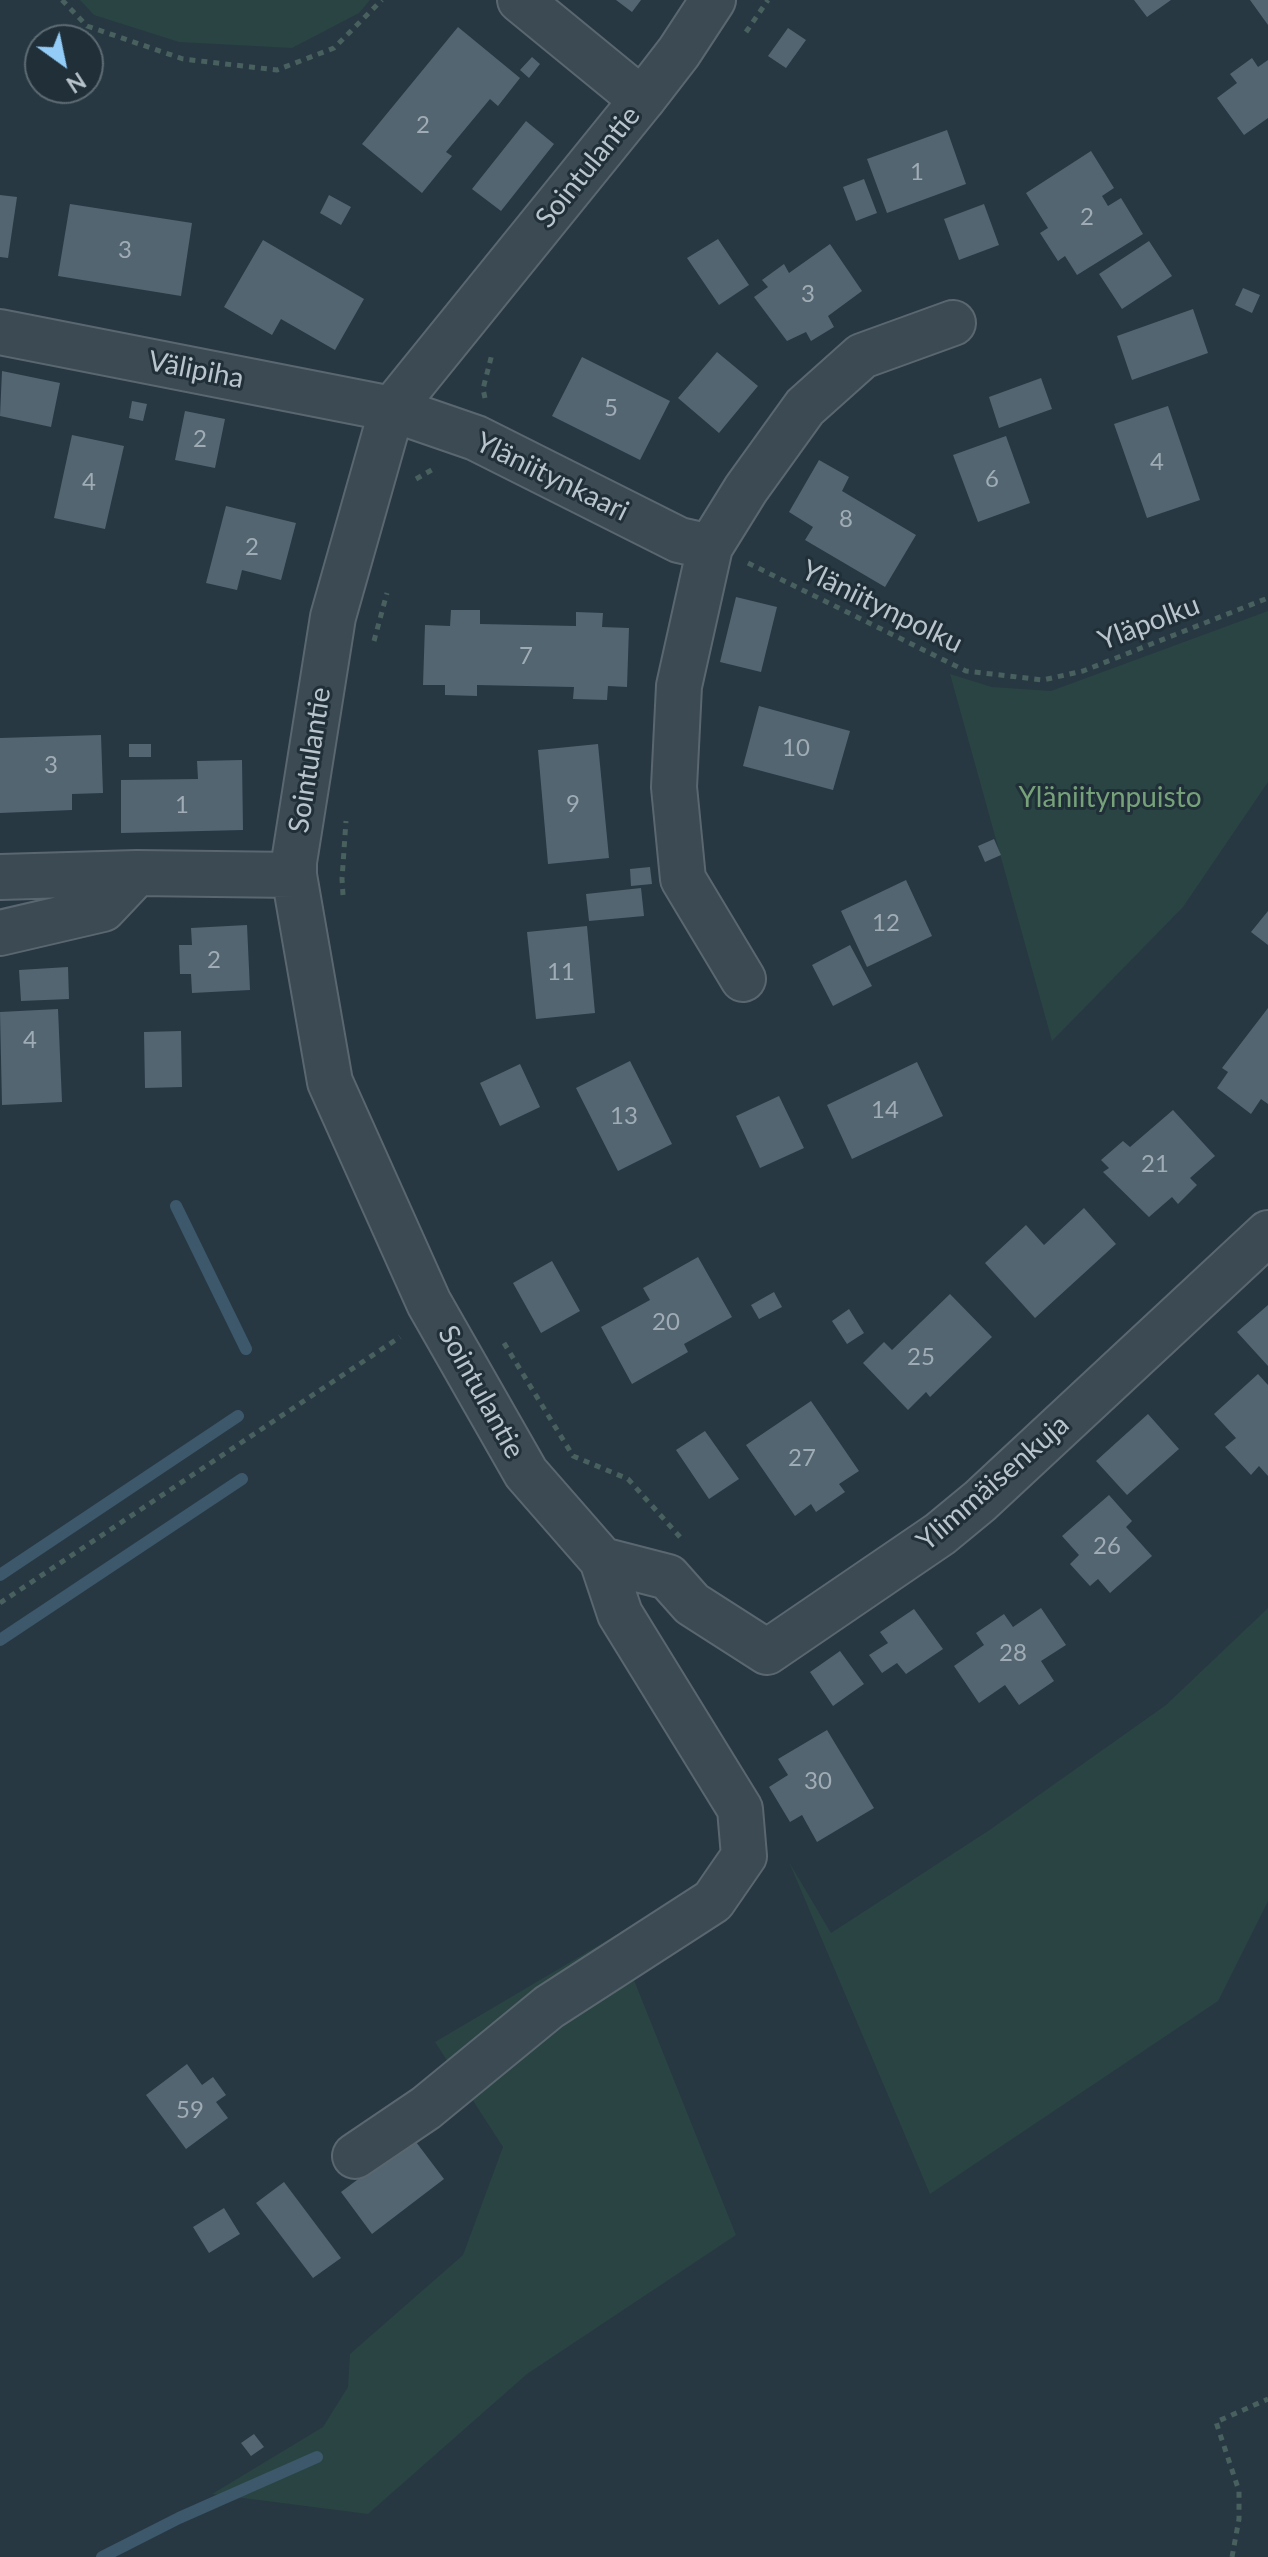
<!DOCTYPE html>
<meta charset="utf-8">
<style>
body{margin:0}
#map{position:relative;width:1268px;height:2557px;overflow:hidden;background:#273843;font-family:Lato,sans-serif}
canvas{display:block}
.north{position:absolute;left:24px;top:24px;width:80px;height:80px;box-sizing:border-box;background:#202f38;border:2px solid #5d6b73;border-radius:50%;rotate:147deg;font-size:22px;font-weight:700;line-height:32px;text-align:center;color:#b9c4cc}
.north::after{content:'';display:block;margin:auto;width:28px;height:36px;background:#93cdf7;clip-path:polygon(50% 0,100% 100%,50% 72%,0 100%)}
</style>
<div id="map">
<canvas width="1268" height="2557"></canvas>
<div class="north">N</div>
</div>
<script>
const c = document.querySelector('canvas').getContext('2d');
c.lineJoin = 'round';
function fillPath(path, color) {
  c.fillStyle = color;
  c.fill(path, 'evenodd');
}
function stroke(path, color, width, dash) {
  c.strokeStyle = color;
  c.lineWidth = width;
  c.lineCap = dash ? 'butt' : 'round';
  c.setLineDash(dash || []);
  c.stroke(path);
}
function write(font, color, halo, rows, align = 'center') {
  c.font = font + ' Lato,sans-serif';
  c.lineWidth = 6;
  c.setLineDash([]);
  c.textBaseline = 'middle';
  c.strokeStyle = halo;
  c.fillStyle = color;
  for (const [text, x, y, turn = 0] of rows) {
    c.save();
    c.translate(x, y);
    c.rotate((+turn || 0) * Math.PI / 180);
    c.textAlign = isNaN(turn) ? turn : align;
    if (halo) c.strokeText(text, 0, 0);
    c.fillText(text, 0, 0);
    c.restore();
  }
}
fillPath(new Path2D(`
 M80 0H370L359 13 292 48 179 42 94 15Z
 M1268 611V782L1183 907 1052 1041 950 674 992 687 1051 691Z
 M1268 1608V1901L1218 2001 930 2194 789 1862 831 1933 991 1829 1166 1705Z
 M616 1935 736 2235 527 2374 368 2514 212 2494 323 2427 348 2387 350 2354 463 2255 503 2147 435 2042Z`), '#294442');
stroke(new Path2D(`
 M176 1206 246 1349
 M0 1575 238 1416
 M0 1640 242 1479
 M102 2557 179 2518 317 2457`), '#3c586a', 12);
fillPath(new Path2D(`
 M616 0H641L632 12Z
 M1134 0H1171L1147 17Z
 M1250 0H1268V25Z
 M458 27 520 78 498 106 490 99 446 152 452 156 422 193 362 144Z
 M788 28 806 40 786 68 768 56Z
 M532 57 540 64 529 78 520 70Z
 M1252 58 1258 67 1268 60V118L1244 135 1217 98 1237 83 1230 74Z
 M526 121 554 144 501 211 472 189Z
 M947 130 966 184 887 213 867 159Z
 M1091 151 1114 188 1102 196 1108 206 1121 198 1143 234 1077 275 1065 256 1058 261 1040 233 1048 228 1026 193Z
 M864 179 877 213 856 221 843 187Z
 M0 195 17 197 8 258 0 257Z
 M329 195 351 207 341 225 320 213Z
 M70 204 192 223 181 296 58 276Z
 M984 204 999 245 959 260 944 219Z
 M718 239 749 285 719 305 687 258Z
 M263 240 364 299 335 350 281 319 272 335 224 307Z
 M1149 241 1172 276 1122 309 1099 274Z
 M830 244 862 291 828 316 834 327 811 341 806 332 787 341 754 297 768 287 762 280 784 264 789 273Z
 M1243 288 1260 295 1252 313 1235 305Z
 M1193 309 1208 353 1132 380 1117 336Z
 M717 352 758 386 719 433 678 398Z
 M582 357 670 401 640 460 552 416Z
 M2 371 60 383 51 427 0 416Z
 M1041 378 1052 409 999 428 989 397Z
 M132 401 147 404 143 421 129 418Z
 M1168 406 1200 500 1147 518 1114 424Z
 M185 411 225 419 215 468 175 460Z
 M72 435 124 446 105 529 54 518Z
 M1006 436 1030 503 978 522 953 455Z
 M819 460 849 477 842 491 916 535 885 587 805 540 813 527 789 512Z
 M226 506 296 523 281 580 242 570 237 590 206 583Z
 M736 597 777 607 761 672 720 662Z
 M451 610H480V624L576 626V612L603 613 602 627 629 628 627 687 608 686 607 700 573 699 574 687 477 685V696L445 695V685H423L425 625 450 626Z
 M759 706 850 731 833 790 743 766Z
 M101 735 103 793 72 794V810L0 813V738Z
 M129 744H151V757H129Z
 M598 744 609 858 548 864 538 750Z
 M242 760 243 830 121 833V780L198 779 197 761Z
 M994 839 1001 855 985 862 978 846Z
 M650 867 652 884 631 886 630 869Z
 M906 880 932 936 867 967 841 911Z
 M641 888 644 916 589 921 586 894Z
 M1268 911V945L1251 932Z
 M247 925 250 990 192 993 191 974H180L179 945H192L191 928Z
 M587 926 595 1013 536 1019 527 932Z
 M850 945 872 986 833 1006 812 965Z
 M68 967 69 999 21 1001 19 970Z
 M1268 1008V1104L1261 1099 1251 1114 1217 1088 1228 1072 1222 1068Z
 M58 1009 62 1102 2 1105 0 1012Z
 M181 1031 182 1087 145 1088 144 1032Z
 M630 1061 672 1144 618 1171 576 1088Z
 M917 1062 943 1116 852 1159 827 1105Z
 M520 1064 540 1107 500 1126 480 1083Z
 M779 1096 804 1148 760 1168 736 1116Z
 M1173 1110 1215 1156 1190 1178 1197 1185 1178 1204 1172 1197 1149 1217 1103 1172 1109 1168 1101 1160 1123 1141 1130 1147Z
 M1084 1208 1116 1244 1035 1318 985 1263 1026 1225 1044 1245Z
 M698 1257 732 1317 684 1344 688 1352 632 1384 601 1327 650 1300 643 1288Z
 M552 1261 580 1311 541 1333 513 1283Z
 M774 1292 782 1307 759 1319 751 1305Z
 M950 1294 992 1337 930 1397 926 1392 908 1410 863 1363 884 1342 892 1350Z
 M1268 1305V1366L1237 1332Z
 M849 1309 864 1333 847 1344 832 1321Z
 M1258 1374 1268 1385V1476L1259 1466 1251 1475 1225 1447 1236 1438 1214 1414Z
 M811 1401 859 1471 839 1484 845 1492 816 1512 811 1504 795 1516 746 1445Z
 M1148 1414 1179 1449 1127 1495 1096 1461Z
 M705 1431 739 1479 709 1499 676 1450Z
 M1109 1495 1132 1521 1126 1527 1152 1556 1110 1593 1098 1579 1090 1586 1070 1564 1079 1555 1062 1536Z
 M1041 1608 1066 1645 1041 1661 1054 1681 1019 1705 1005 1685 979 1703 954 1666 984 1645 976 1633 1004 1614 1013 1627Z
 M914 1609 943 1649 906 1674 897 1663 882 1673 869 1655 888 1643 880 1632Z
 M840 1651 864 1684 833 1706 810 1672Z
 M827 1730 874 1808 817 1842 802 1815 790 1822 769 1787 788 1775 778 1759Z
 M187 2064 202 2085 213 2077 226 2095 216 2102 228 2118 186 2149 146 2095Z
 M413 2138 444 2179 372 2234 341 2192Z
 M284 2182 341 2258 313 2278 256 2203Z
 M224 2208 240 2234 209 2253 193 2227Z
 M254 2434 264 2447 251 2456 241 2443Z`), '#536570');
const minor = new Path2D(`
 M520 0 642 100
 M0 332 392 409 476 438 679 540 710 547
 M0 877 137 873 294 875
 M0 933 103 909 137 873
 M743 979 683 879 674 787 679 686 710 547 746 489 805 407 862 356 953 323
 M602 1560 668 1577 692 1604 767 1652 940 1534 980 1501 1268 1233
 M355 2156 426 2108 549 2007 713 1901 744 1856 740 1809 620 1614 602 1560 526 1473 429 1303 330 1082 294 875V862L333 617 392 409 642 100 679 52 713 0`);
stroke(minor, '#5a6770', 48);
stroke(new Path2D(`
 M62 0 87 26 183 59 277 70 334 48 382 0
 M746 32 768 0
 M485 398 483 389 492 354
 M416 479 435 468
 M748 563 966 671 1043 680 1083 671 1268 598
 M374 641 387 593
 M343 895 342 879 346 821
 M504 1343 573 1456 628 1479 680 1537
 M0 1603 400 1337
 M1232 2557 1239 2519V2491L1216 2422 1268 2399`), '#48605e', 5, [6, 6]);
stroke(minor, '#3c4a53', 44);
write('24px', '#a0acb5', null, [
 ["2",423,125],
 ["1",917,172],
 ["2",1087,217],
 ["3",125,250],
 ["3",808,294],
 ["5",611,408],
 ["2",200,439],
 ["4",1157,462],
 ["6",992,479],
 ["4",89,482],
 ["8",846,519],
 ["2",252,547],
 ["7",526,656],
 ["10",796,748],
 ["3",51,765],
 ["9",573,804],
 ["1",182,805],
 ["12",886,923],
 ["2",214,960],
 ["11",561,972],
 ["4",30,1040],
 ["14",885,1110],
 ["13",624,1116],
 ["21",1155,1164],
 ["20",666,1322],
 ["25",921,1357],
 ["27",802,1458],
 ["26",1107,1546],
 ["28",1013,1653],
 ["30",818,1781],
 ["59",190,2110]
]);
write('28px', '#b9c4cc', '#202f38', [
 ["Sointulantie",588,167,-51],
 ["Välipiha",196,370,11],
 ["Yläniitynkaari",552,477,26],
 ["Yläniitynpolku",882,607,26],
 ["Yläpolku",1149,623,-21],
 ["Sointulantie",310,760,-81],
 ["Sointulantie",481,1392,61],
 ["Ylimmäisenkuja",993,1483,-41]
]);
write('28px', '#77a279', '#202f38', [
 ["Yläniitynpuisto",1110,798]
]);
</script>
